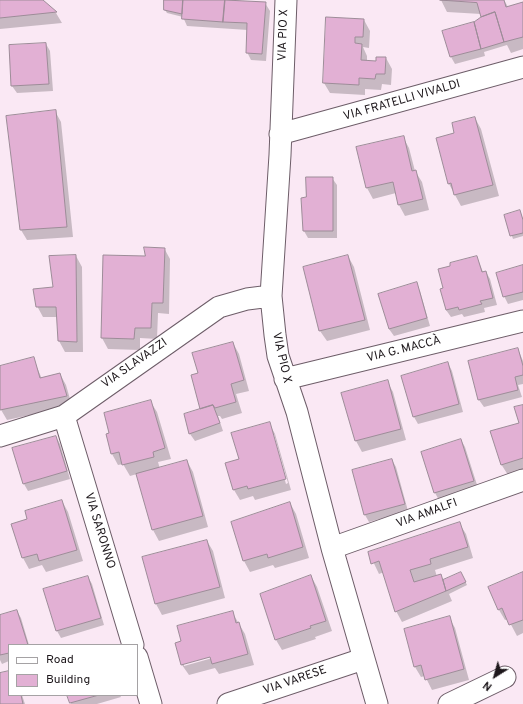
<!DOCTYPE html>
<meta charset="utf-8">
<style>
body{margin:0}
#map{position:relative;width:523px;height:704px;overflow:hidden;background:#fae8f4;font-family:Overpass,sans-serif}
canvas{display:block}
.legend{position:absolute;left:8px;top:644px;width:130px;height:52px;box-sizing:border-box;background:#fff;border:1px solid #a5a2a4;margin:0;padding:5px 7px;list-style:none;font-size:12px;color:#1d171b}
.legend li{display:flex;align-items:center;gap:8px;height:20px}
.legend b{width:20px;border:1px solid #a5a2a4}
.north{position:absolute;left:475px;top:656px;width:40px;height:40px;-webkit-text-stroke:3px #fff;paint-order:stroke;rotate:217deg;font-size:11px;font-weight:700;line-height:16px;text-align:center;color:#1d171b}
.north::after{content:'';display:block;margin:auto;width:14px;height:18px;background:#1d171b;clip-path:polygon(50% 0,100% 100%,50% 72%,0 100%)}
</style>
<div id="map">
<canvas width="523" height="704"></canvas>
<ul class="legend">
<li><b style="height:5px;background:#fff"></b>Road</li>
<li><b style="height:11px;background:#e2b0d4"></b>Building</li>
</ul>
<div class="north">N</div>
</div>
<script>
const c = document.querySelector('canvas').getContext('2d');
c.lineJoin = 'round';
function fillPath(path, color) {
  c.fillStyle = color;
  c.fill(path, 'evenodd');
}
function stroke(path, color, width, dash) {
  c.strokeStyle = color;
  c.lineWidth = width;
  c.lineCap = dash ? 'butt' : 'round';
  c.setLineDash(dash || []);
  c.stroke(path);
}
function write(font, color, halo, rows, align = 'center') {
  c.font = font + ' Overpass,sans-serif';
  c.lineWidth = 3.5;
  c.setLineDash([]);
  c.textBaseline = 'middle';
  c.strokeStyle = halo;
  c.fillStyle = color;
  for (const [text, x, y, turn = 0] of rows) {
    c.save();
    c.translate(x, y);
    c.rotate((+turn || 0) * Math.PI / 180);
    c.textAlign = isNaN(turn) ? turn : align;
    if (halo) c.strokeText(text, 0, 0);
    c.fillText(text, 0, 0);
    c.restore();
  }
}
fillPath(new Path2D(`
 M0 0H41L56 13 62 23 0 29Z
 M165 0H230L265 3 270 11 266 61 251 60 247 52 248 30 187 26 183 17 167 13 165 10Z
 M441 0H504L508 7 523 3V49L511 53 507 45 484 52 485 56 455 64 451 57 444 32 474 23 482 17 481 14 447 12Z
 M364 20 370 31 369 48 363 47 367 56V62H377L386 58 392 69 391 85 382 84 381 90 365 89V95L330 93 324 83Z
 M46 44 50 51 53 91 17 93 12 86Z
 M55 111 61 122 73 237 27 240 21 230Z
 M475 118 481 129 499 196 461 206 449 184 456 134Z
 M403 137 409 148 415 171 422 182 429 210 405 216 399 205 396 193 373 199 367 188 357 148Z
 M332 178 337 185V238H308L304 231 302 199 307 198Z
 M520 211 523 219V236L513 239 505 216Z
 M164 248 170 259 169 314 158 313 157 339 140 338V350L108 349 102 338 146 257Z
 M76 256 82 267 83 352H65L59 341 58 317H43L37 306 54 288Z
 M348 256 354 267 370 330 327 341 320 331 304 268Z
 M477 257 483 272H486L490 279 497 305 484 308 485 312 464 317 462 314 451 317 446 310 441 289 444 288Z
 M523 266V300L508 304 504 296Z
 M416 284 420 291 430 326 394 336 389 329Z
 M233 343 239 354 249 391 236 394 242 413 222 419 220 416H218L223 431 195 441 190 434 186 415 201 410 192 376 199 374Z
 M518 349 523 361V384L518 385 522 397 484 407 479 400 469 362Z
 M33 358 42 379 60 374 66 385 72 406 7 420 0 408V367Z
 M448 363 452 371 463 412 418 424 414 417Z
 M387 381 393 392 406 440 362 452 356 441 342 393Z
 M150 401 157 412 171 459 158 462 160 469 187 461 193 472 208 527 159 541 153 530 137 474 130 476 123 464 118 465 112 454 107 435Z
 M523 406V470L508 475 501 464 520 423Z
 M269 423 275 434 291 490 255 500 253 496 240 500 234 490 240 460ZM272 434H274L288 483 286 484Z
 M56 437 60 444 70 479 28 491 24 484Z
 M461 440 465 447 478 488 439 500 435 493 422 452Z
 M392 460 396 467 408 511 369 522 365 515Z
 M62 501 68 512 83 561 46 572 42 565 29 569 23 558 13 525 29 520Z
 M290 503 296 514 309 558 275 568 273 565 250 572 244 561 233 523Z
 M459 523 466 534 473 558 435 570 437 577 441 576 444 581 463 577 467 585 449 594 452 601 402 622 396 611 384 572 379 574 369 553Z
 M207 541 213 551 225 598 162 615 156 604 144 557Z
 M523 573V633L517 636 508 619 505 620 499 610 490 587Z
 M311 576 317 587 332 631 315 637 316 639 282 650 276 640Z
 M88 577 92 584 104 625 61 638 57 631Z
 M17 611 21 618 29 645H9V661L2 664 0 660V616Z
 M232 612 245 634 254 665 219 674 215 668 189 675 182 665 177 644ZM215 655 216 657 184 666V663Z
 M449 617 455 628 469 680 432 690 425 676 421 677 415 667 405 630Z
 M9 672V695H22L25 704H0V675Z
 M69 695H120L121 697 97 704H71Z`), '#0003');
const building = new Path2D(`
 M0 0H43L57 12 0 18Z
 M164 0H183L182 14 164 10Z
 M183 0H225L223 22 182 19Z
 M225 0 266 2 262 54 246 53 247 23 223 22Z
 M440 0H504L506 7 523 2V37L504 42 495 12 481 17 477 3Z
 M495 12 504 42 481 49 474 22 481 17Z
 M326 17 364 19 363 37H355V43L362 44 361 60 376 61V57H386L385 74H376L375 79 359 78V85L323 83Z
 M474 22 481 49 450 57 442 31Z
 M46 43 49 84 11 86 9 45Z
 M56 110 67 227 20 230 6 116Z
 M475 117 493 185 454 195 451 183 448 184 436 138 454 133 452 123Z
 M404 136 412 171 416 170 423 199 398 205 393 182 366 188 356 147Z
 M306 177H333V231H303L301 198 306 197Z
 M520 210 523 220V233L510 236 504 215Z
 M144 247 165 248 163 303H152L151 328H135L134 339 101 338 103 255 145 256Z
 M76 255 77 342 58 341 56 307H36L33 289 53 287 49 256Z
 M348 255 365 320 319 331 303 267Z
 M477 256 482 272 486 271 493 298 480 301 482 304 459 310 458 307 446 310 440 289 443 288 438 269 450 266V263Z
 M523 265V292L503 297 496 273Z
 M417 282 427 318 389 329 378 294Z
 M233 342 244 380 231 384 236 402 215 408 213 405 200 409 191 375 198 373 192 353Z
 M518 348 523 366V375L515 377 518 390 478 400 468 361Z
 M34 357 40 378 60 373 67 396 0 410V366Z
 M448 362 459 404 413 417 401 376Z
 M388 380 401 429 355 441 341 393Z
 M151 400 165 448 153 452 154 457 122 465 119 452 111 454 106 434 109 433 104 413Z
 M213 405 220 423 189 434 184 414Z
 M523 405V458L501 465 490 431 519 423 514 407Z
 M270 422 286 479 248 489 247 486 233 490 225 463 239 459 231 433Z
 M56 436 67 471 23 484 12 448Z
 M461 439 474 481 434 493 421 452Z
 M392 459 405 504 364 515 352 470Z
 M187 460 203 516 152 530 136 474Z
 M62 500 77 550 39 561 37 554 22 558 11 524 27 519 25 511Z
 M290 502 303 547 268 558 267 554 243 561 231 522Z
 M460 522 468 547 430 559 431 564 410 570 414 582 441 574 446 591 395 612 379 561 371 564 368 552Z
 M207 540 220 587 155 604 142 557Z
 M461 572 466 582 446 591 443 580Z
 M523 572V620L509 625 502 608 498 610 488 587Z
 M311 575 326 621 310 626 311 628 275 640 260 594Z
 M88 576 101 618 56 631 43 589Z
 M17 610 28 645H9V653L0 655V615Z
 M233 611 236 623 239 622 248 654 212 664 210 657 181 665 175 643 181 641 177 626Z
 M450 616 464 669 425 680 421 665 414 667 404 629Z
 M9 671V695H21L23 704H0V673Z
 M67 695H99L70 703Z`);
fillPath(building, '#e2b0d4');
stroke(building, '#9d8c98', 1);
const minor = new Path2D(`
 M286 0 280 155 271 296 275 335 278 356 297 412 332 548 377 704
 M280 134 523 67
 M285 379 523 321
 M64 416 133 645
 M0 436 64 416 219 307 247 299 271 296
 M332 548 523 480
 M137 657 151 704
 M228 704 363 659
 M449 704 505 677`);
stroke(minor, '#6d5d68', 23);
stroke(minor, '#fff', 21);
write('12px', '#1d171b', '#fff', [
 ["VIA PIO X",284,35,-88],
 ["VIA FRATELLI VIVALDI",402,101,-16],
 ["VIA G. MACCÀ",404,350,-14],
 ["VIA PIO X",281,358,77],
 ["VIA SLAVAZZI",135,364,-35],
 ["VIA AMALFI",427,514,-20],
 ["VIA SARONNO",99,531,73],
 ["VIA VARESE",295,681,-19]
]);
</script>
